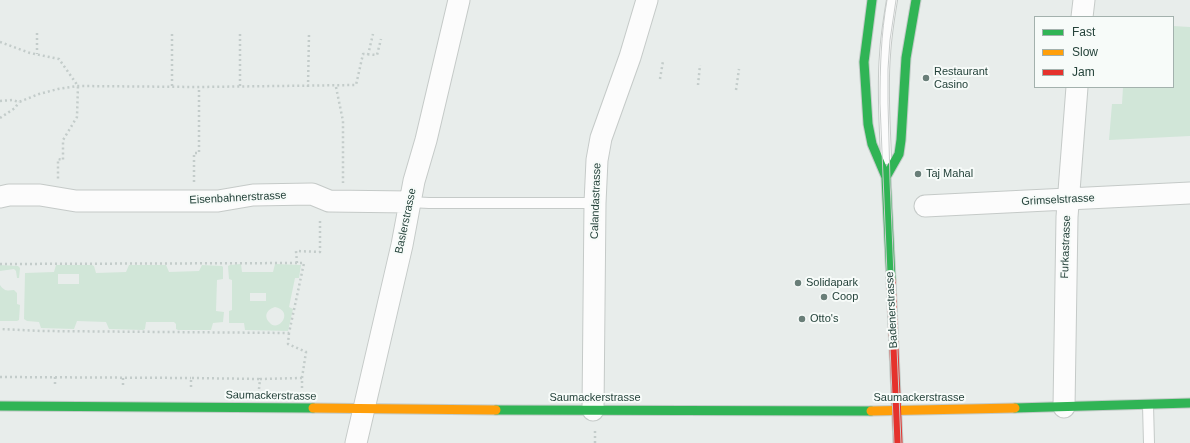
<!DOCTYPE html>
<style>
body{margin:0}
#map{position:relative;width:1190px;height:443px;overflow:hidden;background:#e8edeb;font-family:Helvetica,sans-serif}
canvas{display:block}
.legend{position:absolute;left:1034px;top:16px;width:140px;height:72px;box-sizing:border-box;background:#f7fbf9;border:1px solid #a3b1ad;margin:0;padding:5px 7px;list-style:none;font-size:12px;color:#24423a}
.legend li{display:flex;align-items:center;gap:8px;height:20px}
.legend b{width:20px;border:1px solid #a3b1ad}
</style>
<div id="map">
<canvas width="1190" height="443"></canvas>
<ul class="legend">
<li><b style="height:5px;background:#30b455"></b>Fast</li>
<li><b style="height:5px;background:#ff9f0a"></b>Slow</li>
<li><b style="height:5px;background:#e5322d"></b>Jam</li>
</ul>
</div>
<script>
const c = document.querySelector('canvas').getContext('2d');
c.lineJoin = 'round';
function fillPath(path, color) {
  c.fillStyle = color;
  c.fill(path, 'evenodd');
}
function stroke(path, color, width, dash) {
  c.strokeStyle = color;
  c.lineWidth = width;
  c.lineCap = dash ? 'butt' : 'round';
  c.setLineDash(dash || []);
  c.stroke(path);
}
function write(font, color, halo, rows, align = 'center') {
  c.font = font + ' Helvetica,sans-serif';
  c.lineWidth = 4;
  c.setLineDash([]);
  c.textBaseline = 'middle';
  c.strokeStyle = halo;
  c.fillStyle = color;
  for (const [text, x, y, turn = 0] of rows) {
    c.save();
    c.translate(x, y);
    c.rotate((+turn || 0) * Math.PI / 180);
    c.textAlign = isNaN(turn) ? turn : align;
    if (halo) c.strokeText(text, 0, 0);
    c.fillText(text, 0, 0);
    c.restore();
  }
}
fillPath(new Path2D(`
 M1173 26 1190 27V136L1109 140 1112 104H1122L1123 87H1173Z
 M241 264 242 272H273L275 264 301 265 299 278H295L289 307 293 309 288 331 245 330 244 323H229V311L232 310V280L229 279 228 266 230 265ZM250 293H266V301H250ZM275 307C295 311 278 334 269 322 263 315 268 309 275 307Z
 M0 265 18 266 20 268 19 278H17L16 271 14 269 0 271Z
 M56 265H92L94 266 96 273 126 272 129 265H166L169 272 199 271 202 265 222 266 223 267V279L217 280 216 311 224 312 223 322 213 323 211 330H178L176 329V324L174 322H146L145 329 143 330 110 329H109L106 322 77 321 74 329 41 328 39 322 27 321 24 319 25 273 54 272ZM58 274H79V284H58Z
 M0 285C4 291 7 291 14 290L17 293V304L20 305 19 320 17 321H0Z`), '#d1e6d8');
const lane = new Path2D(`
 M886 159C885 125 882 90 885 55 886 36 889 18 892 0
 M410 202 429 203H595
 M1148 405 1149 443`);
const street = new Path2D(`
 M1082 17 1084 0
 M0 197 9 195H40L76 201H218L253 195 312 194 329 201 410 202
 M925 206 1190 193
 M1064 407 1067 217 1077 87
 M593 410 595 203 597 160 601 138 630 57 647 0
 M356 443 402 245 414 181 426 140 459 0`);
const fast = new Path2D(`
 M872 0 864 62 868 124 872 144 886 177 891 280
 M886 177 899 154 901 140 906 58 916 0
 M0 406 313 408
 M1015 408 1190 403
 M496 410 871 411`);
const slow = new Path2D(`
 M313 408 496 410
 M871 411 1015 408`);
const jam = new Path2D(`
 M891 280 898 443`);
stroke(lane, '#c5cac8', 12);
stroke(street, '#c5cac8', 23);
stroke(fast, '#c3cbc8', 11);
stroke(slow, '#c3cbc8', 11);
stroke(jam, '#c3cbc8', 11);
stroke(new Path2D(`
 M37 33V54
 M172 34V87
 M240 34V87
 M0 42 30 53 59 59 78 86 77 117 63 140V160L58 159V179
 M368 55 373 34
 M660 79 663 61
 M698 85 700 65
 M308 87 309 34
 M336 87 343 121V183
 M736 90 739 69
 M0 101 12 100 19 102 39 94 58 89 78 86 199 87 356 85 363 54 377 55 381 39
 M0 118 15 108 19 102
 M194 182V153H199V87
 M297 263 296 251 320 252V218
 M0 264 304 263 289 333 42 331 0 329
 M289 333 288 344 306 352 302 378V389
 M0 377 191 378
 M55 377V387
 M123 378V387
 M191 387V378L260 379
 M259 389 260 379 302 378
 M595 443V430`), '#c3ccca', 2.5, [2, 3]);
stroke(lane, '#fcfcfc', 10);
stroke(street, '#fcfcfc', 21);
stroke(fast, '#30b455', 9);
stroke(slow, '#ff9f0a', 9);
stroke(jam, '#e5322d', 9);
stroke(new Path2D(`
 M887 0C881 34 880 68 880 103L894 443
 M896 0 890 40 888 69V103L890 181 901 443`), '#c9cdcc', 1);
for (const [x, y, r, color] of [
 [926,78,4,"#697e78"],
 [918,174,4,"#697e78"],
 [798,283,4,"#697e78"],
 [824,297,4,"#697e78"],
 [802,319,4,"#697e78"]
]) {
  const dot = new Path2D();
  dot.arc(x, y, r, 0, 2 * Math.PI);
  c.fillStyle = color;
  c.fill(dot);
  stroke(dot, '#f7fbf9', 1.5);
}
write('11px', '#24423a', '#f7fbf9', [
 ["Restaurant",934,72],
 ["Casino",934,85],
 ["Taj Mahal",926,174],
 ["Solidapark",806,283],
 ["Coop",832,297],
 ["Otto's",810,319]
], 'left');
write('11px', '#24423a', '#f7fbf9', [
 ["Eisenbahnerstrasse",238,198,-3],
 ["Grimselstrasse",1058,200,-3],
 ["Calandastrasse",596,201,-88],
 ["Baslerstrasse",406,221,-78],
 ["Furkastrasse",1066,247,-88],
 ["Badenerstrasse",892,310,-93],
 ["Saumackerstrasse",271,396,1],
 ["Saumackerstrasse",595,398],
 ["Saumackerstrasse",919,398]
]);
</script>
